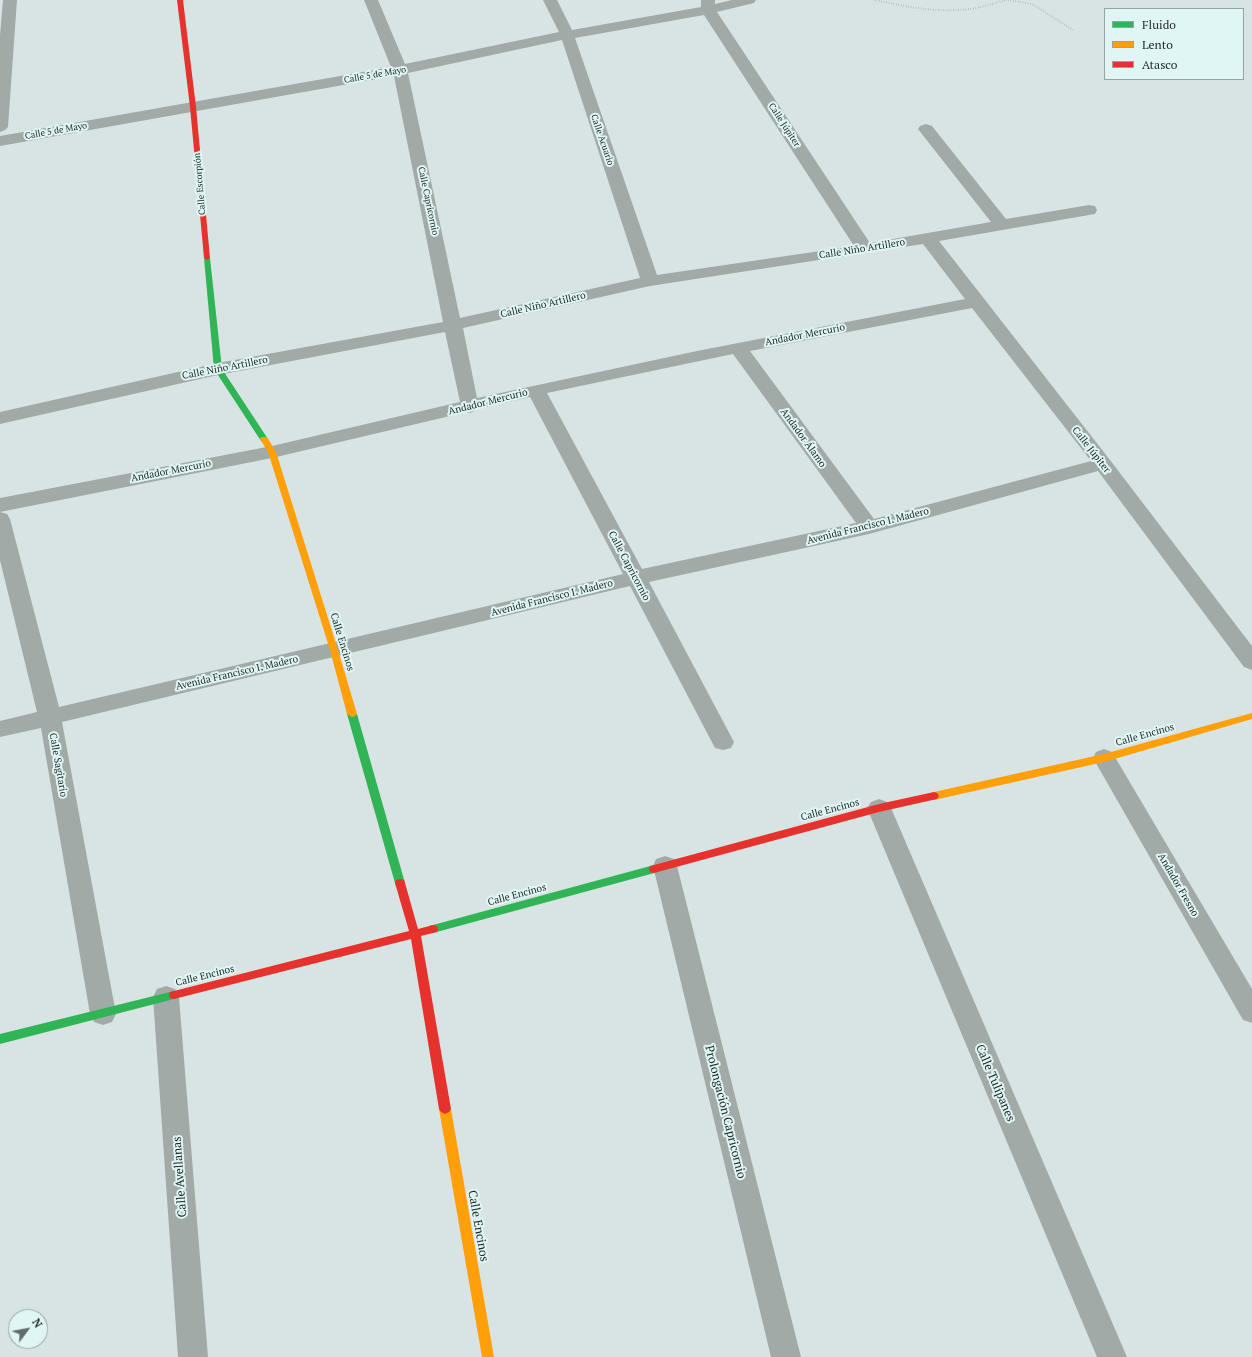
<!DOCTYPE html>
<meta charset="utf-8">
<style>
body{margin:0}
#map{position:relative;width:1252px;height:1357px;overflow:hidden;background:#d8e4e4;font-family:"PT Serif",serif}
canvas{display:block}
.legend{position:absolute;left:1104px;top:8px;width:140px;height:72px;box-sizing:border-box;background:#e0f6f5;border:1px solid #94a5a4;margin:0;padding:5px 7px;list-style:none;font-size:12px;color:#222b2a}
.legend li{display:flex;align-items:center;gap:8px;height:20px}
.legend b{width:20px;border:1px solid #94a5a4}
.north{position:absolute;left:8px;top:1309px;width:40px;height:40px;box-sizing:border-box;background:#e0f6f5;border:1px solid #94a5a4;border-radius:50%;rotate:58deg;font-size:11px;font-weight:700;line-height:16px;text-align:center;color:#222b2a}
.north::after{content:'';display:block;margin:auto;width:14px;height:18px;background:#626c6b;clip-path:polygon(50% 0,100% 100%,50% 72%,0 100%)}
</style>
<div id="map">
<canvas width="1252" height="1357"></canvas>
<ul class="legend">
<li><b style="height:5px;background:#30b455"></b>Fluido</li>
<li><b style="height:5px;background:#ff9f0a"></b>Lento</li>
<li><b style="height:5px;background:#e5322d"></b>Atasco</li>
</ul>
<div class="north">N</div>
</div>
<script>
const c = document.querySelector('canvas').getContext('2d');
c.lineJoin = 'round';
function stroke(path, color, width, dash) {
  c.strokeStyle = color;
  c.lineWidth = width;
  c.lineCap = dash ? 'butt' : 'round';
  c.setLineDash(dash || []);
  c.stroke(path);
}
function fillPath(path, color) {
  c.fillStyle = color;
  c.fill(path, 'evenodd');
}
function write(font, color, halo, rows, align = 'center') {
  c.font = font + ' "PT Serif",serif';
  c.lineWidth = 4;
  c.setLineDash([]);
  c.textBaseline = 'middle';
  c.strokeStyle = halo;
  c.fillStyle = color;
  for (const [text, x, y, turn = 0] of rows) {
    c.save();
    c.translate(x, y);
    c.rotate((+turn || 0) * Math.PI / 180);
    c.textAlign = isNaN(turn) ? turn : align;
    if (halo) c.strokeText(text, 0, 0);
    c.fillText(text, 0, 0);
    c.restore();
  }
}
stroke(new Path2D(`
 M874 0C908 7 942 14 976 8 986 6 996 3 1006 0
 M1008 0 1032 4 1073 30`), '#9ca4a2', 2, [0.5, 2]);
fillPath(new Path2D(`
 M3 0H17L8 127 5 130 0 132V35Z
 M364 0H378L405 64 559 32 543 0H557L572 30 701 7V0H715V4L732 0H756L754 3 717 12 870 243 991 222 918 129 920 126 926 124 932 126 1006 219 1089 205 1095 206 1097 210 1095 214 1089 215 939 241 1110 460 1252 646V670L1244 667 1098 471 869 534 649 582 734 742 731 748 723 750 715 748 630 586 62 722 116 1014 112 1022 103 1025 94 1022 90 1014 41 728 0 737V721L37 712 0 560V512L7 514 10 519 59 707 623 574 530 397 478 409 470 413 467 412 272 458 0 512V498L272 446 460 402 445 332 218 375 0 424V412L218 363 443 322 394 76 0 146V136L391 67ZM704 15 854 246 657 275 575 38ZM562 40 640 278 460 318 408 73ZM923 244 965 299 697 351 477 398 463 328 650 286ZM972 308 1091 461 874 519 750 351ZM733 354 856 523 642 569 547 393Z
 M1104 749 1112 752 1252 989V1023L1243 1020 1093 758 1096 752Z
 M879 799 887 802 891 808 1127 1357H1097L867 808 871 802Z
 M665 856 674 859 677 866 801 1357H771L653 866 656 859Z
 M166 986 175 989 179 997 208 1357H178L153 997 157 989Z`), '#a2aaa7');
fillPath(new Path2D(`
 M207 256 210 258 222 369 268 439 267 441H261L214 369 204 258Z
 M352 711 357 714 405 883 404 886 400 887 396 886 395 883 347 714Z
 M654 865 658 866 659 869 658 872 433 933 429 932 428 929 429 926 433 925Z
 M174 991 178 992 179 995 178 998 174 999 0 1044V1034Z`), '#30b455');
fillPath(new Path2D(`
 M261 437H267L276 452 338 650 357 714 355 716 352 717 347 714 330 650 268 452 260 439Z
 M1252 713V719L1104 762 934 800 931 799 929 796 931 793 934 792 1104 754Z
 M445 1104 449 1106 451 1109 494 1357H482L439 1109 441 1106Z`), '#ff9f0a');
fillPath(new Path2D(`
 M177 0H183L196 107 210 258 207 260 204 258 190 107Z
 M934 792 937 793 939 796 937 799 879 812 654 873 650 872 649 869 650 866 654 865 879 804Z
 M400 879 404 880 405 883 418 929 433 925 437 926 438 929 437 932 421 936 451 1109 449 1112 445 1114 441 1112 439 1109 411 939 174 999 170 998 169 995 170 992 174 991 409 931 395 883 396 880Z`), '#e5322d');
write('9px', '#222b2a', '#e0f6f5', [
 ["Calle 5 de Mayo",375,75,-10],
 ["Calle Júpiter",784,125,57],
 ["Calle 5 de Mayo",56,131,-10],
 ["Calle Acuario",602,140,71],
 ["Calle Escorpión",200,184,-95],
 ["Calle Capricornio",428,201,78]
]);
write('10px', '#222b2a', '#e0f6f5', [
 ["Calle Niño Artillero",862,249,-9],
 ["Calle Niño Artillero",543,305,-13],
 ["Andador Mercurio",805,335,-11],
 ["Calle Niño Artillero",225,368,-11],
 ["Andador Mercurio",488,402,-14],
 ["Andador Álamo",803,438,54],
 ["Calle Júpiter",1091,450,52],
 ["Andador Mercurio",171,471,-11],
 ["Avenida Francisco I. Madero",868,526,-14],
 ["Calle Capricornio",629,566,62],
 ["Avenida Francisco I. Madero",552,598,-14],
 ["Calle Encinos",342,642,73],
 ["Avenida Francisco I. Madero",237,673,-13],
 ["Calle Encinos",1145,735,-16],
 ["Calle Sagitario",58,765,80],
 ["Calle Encinos",830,810,-15],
 ["Andador Fresno",1178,885,60],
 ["Calle Encinos",517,895,-15],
 ["Calle Encinos",205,976,-14]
]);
write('12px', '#222b2a', '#e0f6f5', [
 ["Calle Tulipanes",995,1083,67],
 ["Prolongación Capricornio",725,1112,76],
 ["Calle Avellanas",180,1177,-94],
 ["Calle Encinos",478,1226,80]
]);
</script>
